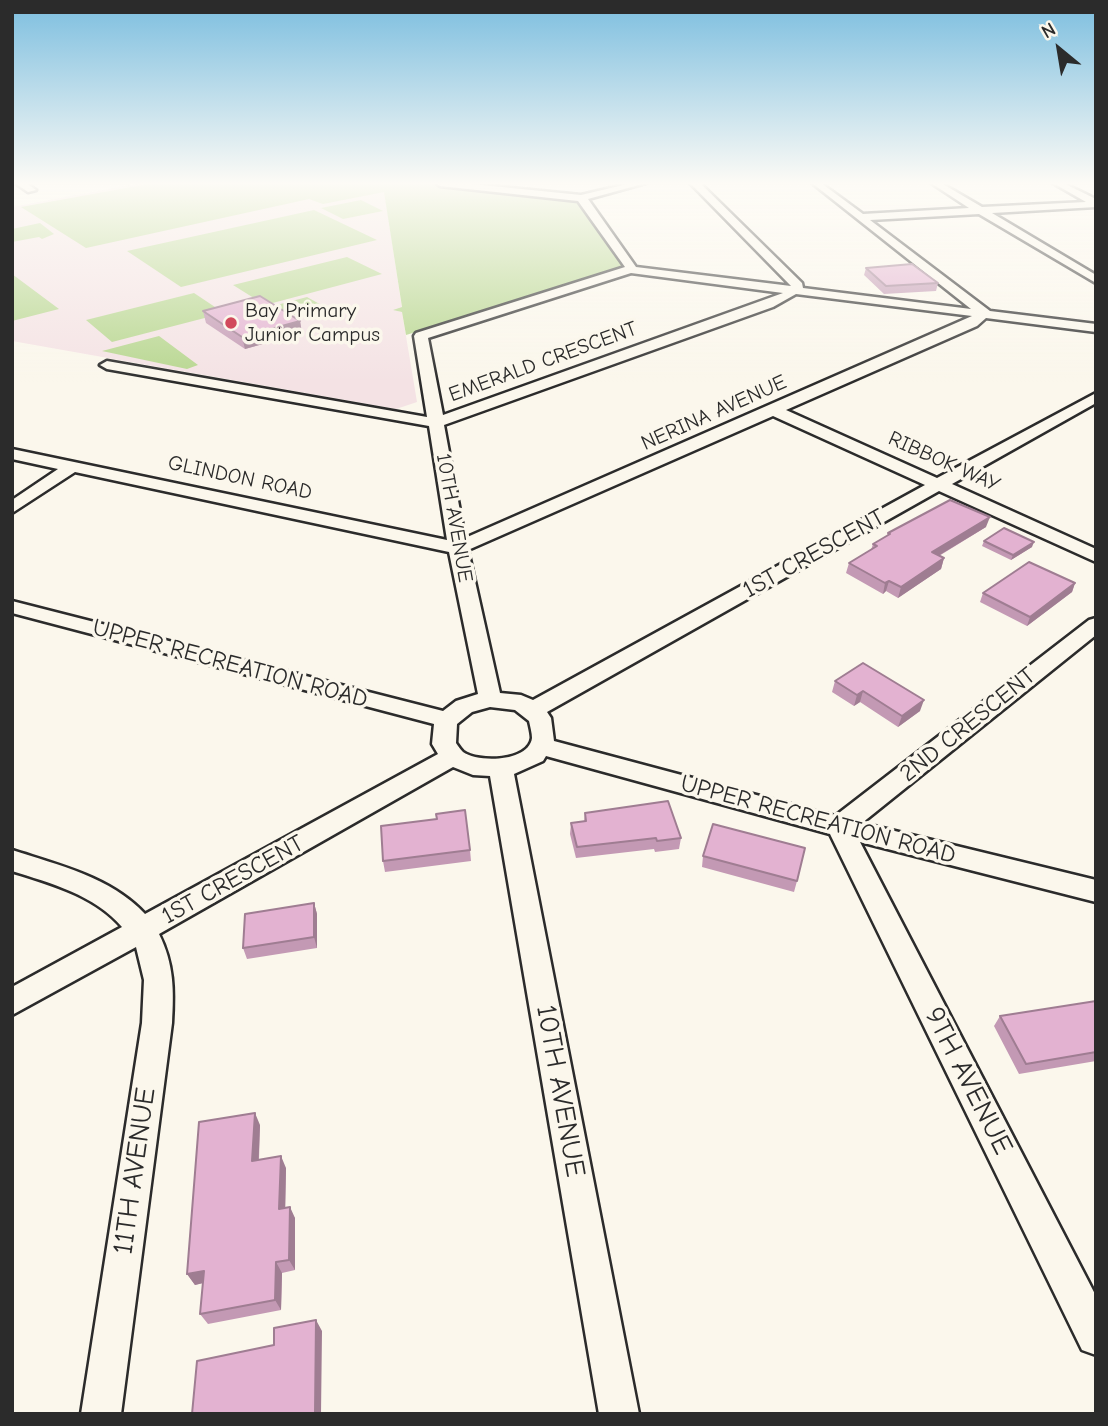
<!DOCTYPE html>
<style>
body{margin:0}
#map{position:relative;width:1108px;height:1426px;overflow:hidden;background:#fbf7ec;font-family:"Comic Neue",sans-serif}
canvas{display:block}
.frame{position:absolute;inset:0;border:14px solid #2b2b2b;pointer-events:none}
.north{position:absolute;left:1024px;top:14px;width:70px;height:70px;-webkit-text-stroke:5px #fbf7ec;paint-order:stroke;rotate:330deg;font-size:19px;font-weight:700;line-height:28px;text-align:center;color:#2b2b2b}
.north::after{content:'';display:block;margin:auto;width:24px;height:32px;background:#2b2b2b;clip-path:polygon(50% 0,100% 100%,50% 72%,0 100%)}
</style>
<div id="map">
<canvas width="1108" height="1426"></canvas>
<div class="frame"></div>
<div class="north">N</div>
</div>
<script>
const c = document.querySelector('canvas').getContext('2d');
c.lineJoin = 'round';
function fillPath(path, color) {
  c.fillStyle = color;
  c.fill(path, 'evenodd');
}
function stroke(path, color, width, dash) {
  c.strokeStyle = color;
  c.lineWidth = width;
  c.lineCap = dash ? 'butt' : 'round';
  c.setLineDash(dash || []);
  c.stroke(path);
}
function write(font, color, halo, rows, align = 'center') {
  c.font = font + ' "Comic Neue",sans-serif';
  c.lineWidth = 7;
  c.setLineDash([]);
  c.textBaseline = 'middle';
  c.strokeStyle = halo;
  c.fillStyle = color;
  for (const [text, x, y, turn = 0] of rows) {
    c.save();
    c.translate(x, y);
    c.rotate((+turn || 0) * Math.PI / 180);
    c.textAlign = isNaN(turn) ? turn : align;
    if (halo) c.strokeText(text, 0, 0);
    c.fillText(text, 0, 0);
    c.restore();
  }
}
fillPath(new Path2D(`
 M140 183H383L402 308 395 310 402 312 417 402 396 409 12 341V207Z`), '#f4e2e4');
fillPath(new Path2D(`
 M154 183H422L570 199 579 201 623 265 619 270 406 335 402 312 393 310 402 307 384 192 323 204 309 199 86 248 21 207Z
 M361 200 383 211 343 219 321 208Z
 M314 210 377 240 181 287 127 251Z
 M40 223 54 234 42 239 39 237 12 242V229Z
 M347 257 382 274 265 305 233 285Z
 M12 274 59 309 12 321Z
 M194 293 224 313 112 342 86 320Z
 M307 297 325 307 286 317 269 307Z
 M159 336 198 365 187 369 102 351Z`), '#b7d68f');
const minor = new Path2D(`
 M15 183H26L36 190 28 192Z
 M436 183H462L581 195 632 183H646L588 199 636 267 791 286 690 183H700L802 283 803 288 971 309 812 183H821L863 214 969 208 931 183H941L982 207 1086 202 1053 183H1063L1096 199V207L992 213 1096 275V283L979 214 870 220 990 311 1096 324V332L986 318 977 326 786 410 937 478 1096 393V403L952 484 1096 549V562L939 491 547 712 551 718 554 741 835 816 1089 620 1096 618V635L862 823 1096 880V902L860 842 1096 1296V1355L1082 1350 830 834 546 756 543 761 514 774 639 1414H599L490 776 473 775 453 767 159 934C174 964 174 991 172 1023L121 1414H81L142 1023 144 980 136 947 12 1015V987L122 927C95 895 50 883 12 871V850C58 865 111 877 145 914L438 754 432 744 434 724 12 613V601L443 711 456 701 478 694 449 552 75 472 12 513V500L58 469 12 459V449L447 540 429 426 107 369 100 365 107 361 427 417 414 336 416 333 625 267 578 201 440 186ZM631 273 783 293 443 415 428 338ZM796 294 972 316 465 538 444 425 773 307ZM773 416 925 485 533 700 521 695 500 693 468 550ZM490 707 515 710 529 721C530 726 532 733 532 738 529 762 478 763 463 752 460 749 458 746 456 743L457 724 472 712Z`);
stroke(minor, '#2b2b2b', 5);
fillPath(minor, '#fbf7ec');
fillPath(new Path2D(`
 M866 268 938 283 936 291 884 294 864 275Z
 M203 311 300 321 302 333 245 349 206 323Z
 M986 527 939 556 944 558 941 569 898 598 886 591 883 594 846 573 849 563 871 550 873 544 887 536 888 533Z
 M984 541 1032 547 1011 560 982 546Z
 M1075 583 1072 592 1027 626 980 602 983 593Z
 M835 681 920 711 898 727 860 702 854 706 832 692Z
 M585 813 681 838 679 849 655 852 654 849 576 858 570 834 571 823 584 821Z
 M470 850 471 861 385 872 383 861Z
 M703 856 797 881 794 892 702 867Z
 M314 903 317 914V948L247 959 243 948Z
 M1096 1001V1061L1019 1074 994 1026 1000 1016Z
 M260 1125 259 1160 286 1168 285 1208 295 1218V1270L282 1273 281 1310 208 1324 200 1314 203 1283 195 1285 187 1274Z`), '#c399b4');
fillPath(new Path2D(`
 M300 321 302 333 245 349 242 337Z
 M990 517 986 527 928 562 932 552Z
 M1034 542 1032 547 1011 560 1013 555Z
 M944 558 941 569 898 598 901 587Z
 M889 581 886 591 883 594 885 583Z
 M1075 583 1072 592 1027 626 1030 617Z
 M863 691 860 702 854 706 857 695Z
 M924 700 920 711 898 727 902 716Z
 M314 903 317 914V948L314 937Z
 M255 1113 260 1125 258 1173 252 1161Z
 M281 1156 286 1168 285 1220 279 1209Z
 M290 1207 295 1218V1270L289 1260Z
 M276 1262 282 1273 281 1310 275 1300Z
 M204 1271 211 1281 195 1285 187 1274Z
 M316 1320 322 1331 321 1414 315 1413Z`), '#9f7d92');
const building = new Path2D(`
 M912 264 938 283 886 286 866 268Z
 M260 296 300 321 242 337 203 311Z
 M950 500 990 517 932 552 944 558 901 587 889 581 885 583 849 563 877 546 873 544 890 534 888 533Z
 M1004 528 1034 542 1013 555 984 541Z
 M1029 562 1075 583 1030 617 983 593Z
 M863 663 924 700 902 716 863 691 857 695 835 681Z
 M668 801 681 838 657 841 656 838 577 847 571 823 586 821 585 813Z
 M465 810 470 850 383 861 381 826 437 819 436 814Z
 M713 824 805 848 797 881 703 856Z
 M314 903V937L243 948 245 914Z
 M1096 1001V1052L1026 1064 1000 1016Z
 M255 1113 252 1161 281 1156 279 1209 290 1207 289 1260 276 1262 275 1300 200 1314 204 1271 187 1274 199 1122Z
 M316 1320 315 1413 192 1414 197 1361 274 1345V1328Z`);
fillPath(building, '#e3b2d1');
stroke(building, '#9f7d92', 2);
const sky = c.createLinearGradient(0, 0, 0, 382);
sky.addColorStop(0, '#7cbedf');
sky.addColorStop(0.48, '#fdfbf6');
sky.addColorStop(1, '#fdfbf600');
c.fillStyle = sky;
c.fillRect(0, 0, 1108, 382);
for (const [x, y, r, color] of [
 [231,323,7,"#d1495b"]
]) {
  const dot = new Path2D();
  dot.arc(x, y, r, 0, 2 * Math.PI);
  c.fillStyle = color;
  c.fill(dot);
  stroke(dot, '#fbf7ec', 2.5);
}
write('21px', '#2b2b2b', '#fbf7ec', [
 ["Bay Primary",245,311],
 ["Junior Campus",245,335]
], 'left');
write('21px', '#2b2b2b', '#fbf7ec', [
 ["EMERALD CRESCENT",543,362,-20],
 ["NERINA AVENUE",714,413,-24],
 ["RIBBOK WAY",944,462,24],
 ["GLINDON ROAD",240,478,12],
 ["10TH AVENUE",454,518,80]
]);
write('24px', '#2b2b2b', '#fbf7ec', [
 ["1ST CRESCENT",814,554,-29],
 ["UPPER RECREATION ROAD",230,664,15],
 ["2ND CRESCENT",968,725,-39],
 ["UPPER RECREATION ROAD",818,820,15],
 ["1ST CRESCENT",233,880,-29]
]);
write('28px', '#2b2b2b', '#fbf7ec', [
 ["9TH AVENUE",968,1081,63],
 ["10TH AVENUE",560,1091,80],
 ["11TH AVENUE",135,1171,-82]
]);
</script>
